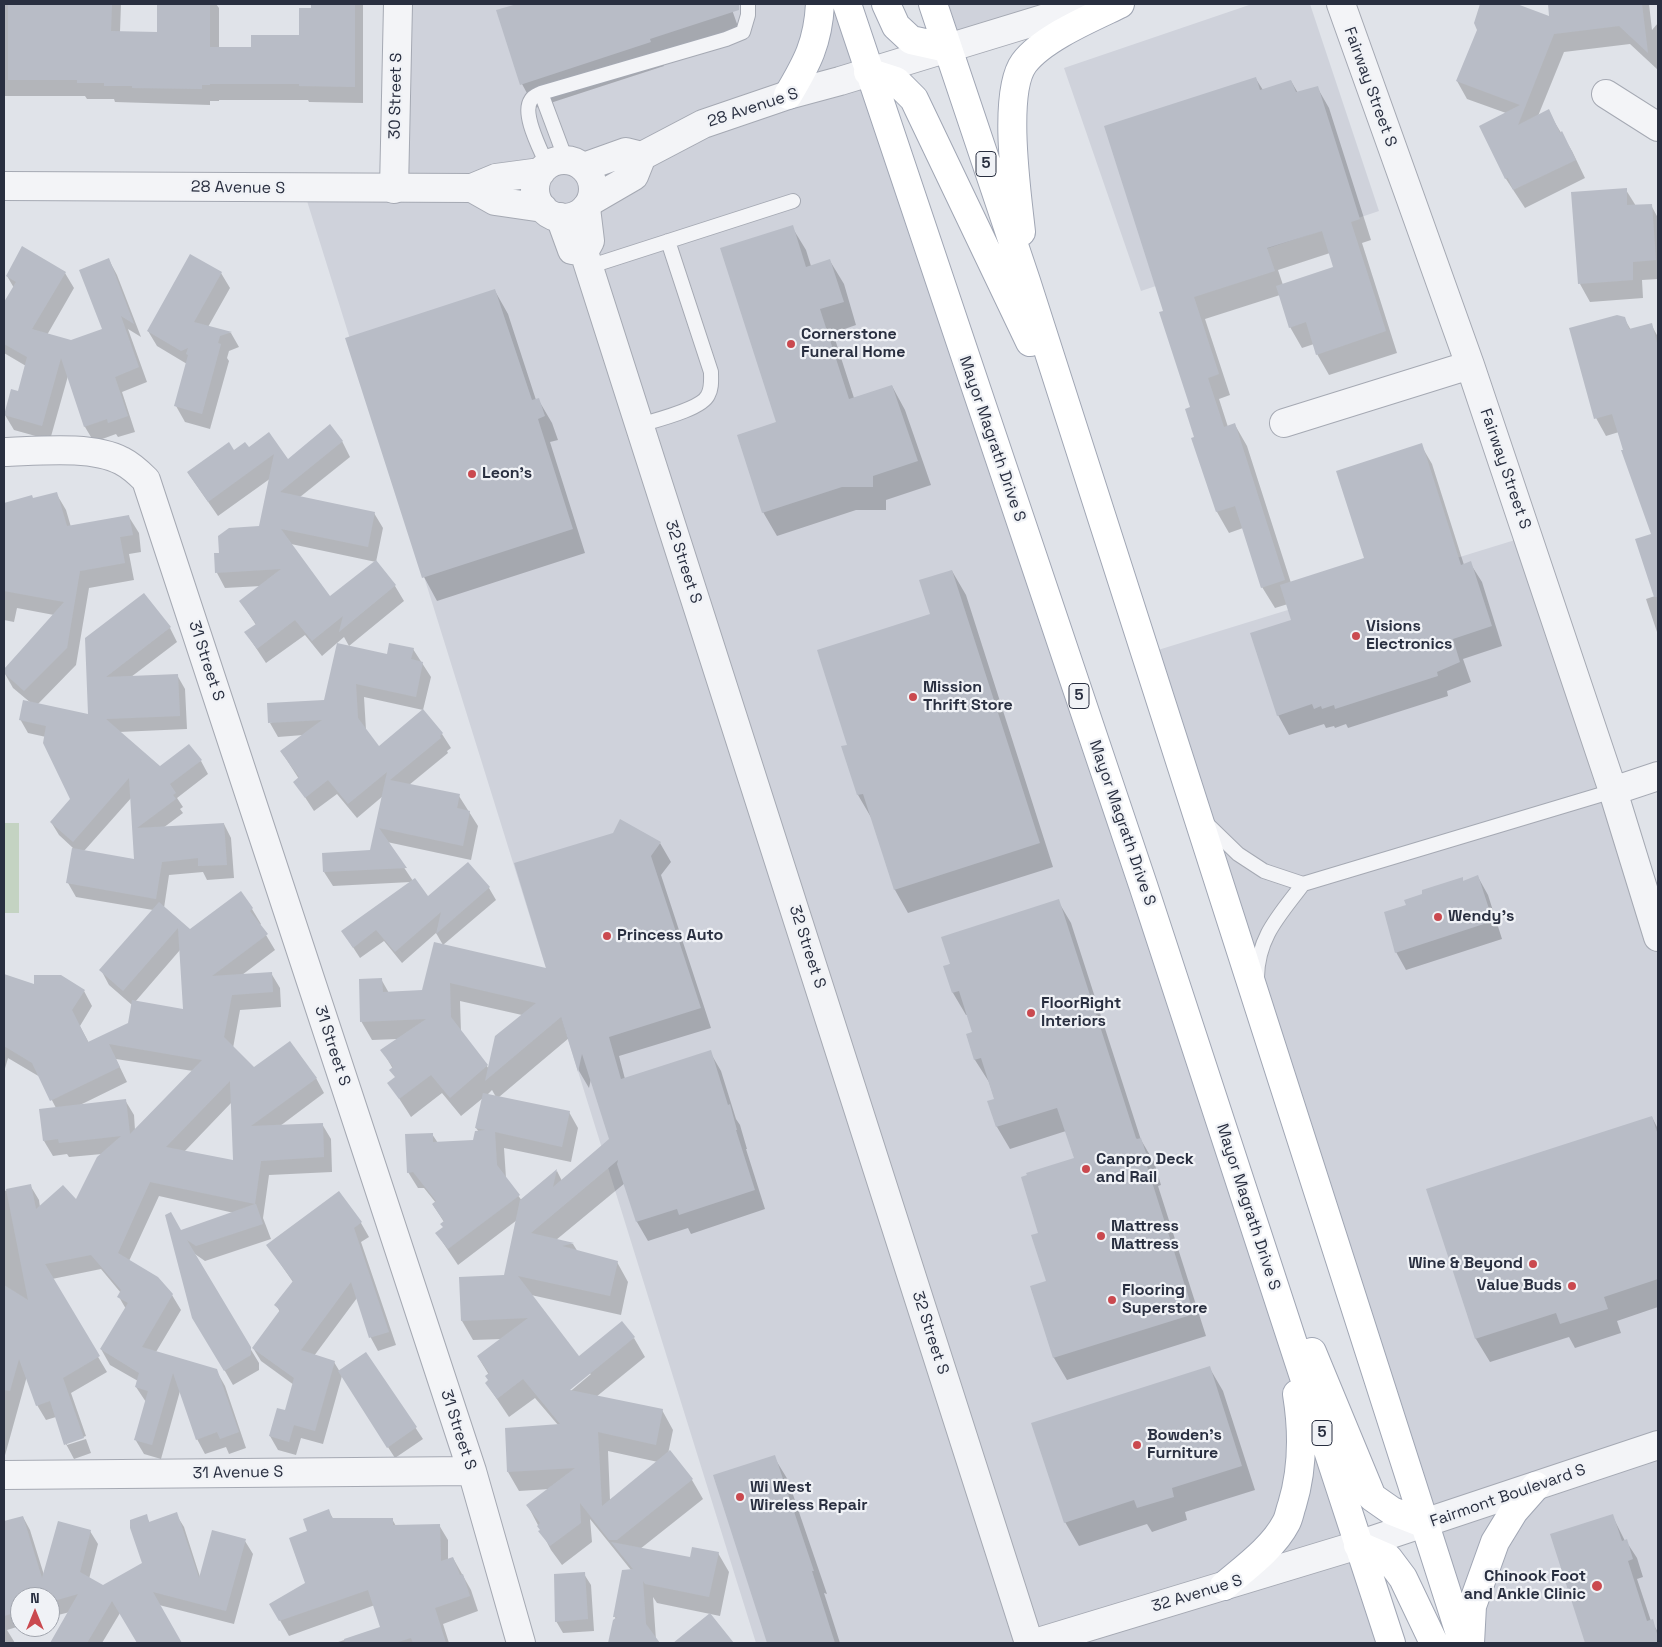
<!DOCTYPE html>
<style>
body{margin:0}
#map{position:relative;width:1662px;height:1647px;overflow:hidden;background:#e0e3e9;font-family:"Space Grotesk",sans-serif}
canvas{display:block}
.frame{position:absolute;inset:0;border:5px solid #292f40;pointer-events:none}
.north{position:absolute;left:10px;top:1587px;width:50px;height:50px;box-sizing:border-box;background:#f0f2f6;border:1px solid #a0a4ad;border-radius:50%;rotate:0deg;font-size:14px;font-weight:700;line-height:20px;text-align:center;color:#292f40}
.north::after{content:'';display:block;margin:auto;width:18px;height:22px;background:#ca494f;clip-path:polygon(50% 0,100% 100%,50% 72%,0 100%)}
</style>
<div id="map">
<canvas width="1662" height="1647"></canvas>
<div class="frame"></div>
<div class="north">N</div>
</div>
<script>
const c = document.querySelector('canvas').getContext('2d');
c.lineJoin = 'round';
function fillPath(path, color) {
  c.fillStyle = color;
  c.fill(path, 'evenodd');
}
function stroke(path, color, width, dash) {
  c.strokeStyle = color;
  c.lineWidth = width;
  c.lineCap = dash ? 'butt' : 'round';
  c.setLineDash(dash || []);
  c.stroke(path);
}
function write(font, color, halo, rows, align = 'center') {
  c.font = font + ' "Space Grotesk",sans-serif';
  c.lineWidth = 4.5;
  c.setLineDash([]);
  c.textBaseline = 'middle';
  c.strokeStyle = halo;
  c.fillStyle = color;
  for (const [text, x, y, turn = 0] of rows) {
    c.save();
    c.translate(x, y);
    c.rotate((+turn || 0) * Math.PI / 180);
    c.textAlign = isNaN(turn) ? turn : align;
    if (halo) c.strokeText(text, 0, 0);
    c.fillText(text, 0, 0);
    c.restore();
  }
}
fillPath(new Path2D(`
 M398 4H847L1391 1643H756L303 188 394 189Z
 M933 4H1092L947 48Z
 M1252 4H1310L1379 211 1141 291 1064 68Z
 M1528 536 1658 937V1643H1463L1145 654Z`), '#cfd2db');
fillPath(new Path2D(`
 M4 823H19V913H4Z`), '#c4d3c2');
fillPath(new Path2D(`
 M4 4H121L120 32 158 33V4H216L219 8V48H253L300 36 312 9 325 4H363V103L309 102 308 100H219V101H210V105L115 102 114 99H87L85 96H4Z
 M521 4H730L742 38 663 63 664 66 535 108 522 84 498 11Z
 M1481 4H1514L1551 18 1549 4H1649L1652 30 1658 23V70L1630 44 1564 52 1538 116 1548 111 1572 151 1585 178 1525 208 1506 179V113L1467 99 1457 81 1478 30Z
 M1256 79 1263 90 1291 81 1298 93 1317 87 1329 108 1371 240 1362 243 1397 353 1329 375 1317 354 1314 344 1302 348 1290 327 1280 295 1205 319 1230 395 1219 399 1228 427 1235 425 1247 446 1291 583 1366 559 1421 445 1432 464 1464 565 1470 563 1482 582 1502 646 1463 659 1471 682 1447 691 1448 696 1348 728 1346 724 1335 728 1334 726 1326 728 1324 724 1289 735 1278 715 1293 620 1288 604 1275 608 1262 587 1243 528 1229 533 1217 512 1196 438 1192 408 1165 312ZM1330 253 1335 268 1283 285 1278 270Z
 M1626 190 1636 206 1651 205 1658 218V279L1642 280 1643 298 1590 302 1580 284Z
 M792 227 806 250 811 266 830 261 844 284 856 325 833 333 854 398 892 386 905 410 931 485 886 500V510H856L777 536 763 512 777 423Z
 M109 260 117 275 141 337 128 329 147 382 122 392 135 432 118 437 116 434 94 442 85 427 68 376 50 440 14 430 5 415 19 392 26 366 4 353V305L14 288 7 276 65 273 74 288 47 335 71 341 104 330Z
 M221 273 230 288 208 327 231 333 239 347 229 351 227 358 229 361 210 429 185 422 176 406 187 364 157 346 148 331Z
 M495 291 508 314 536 400 538 399 552 423 558 440 550 442 585 553 437 601 424 577Z
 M1624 318 1631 330 1651 324 1658 337V635L1646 599 1655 596 1652 534 1619 432 1606 436 1596 418Z
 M269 434 288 460 342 441 350 457 300 497 374 513 383 528 376 562 395 586 404 601 349 646 344 637 322 656 305 635 266 663 246 633 256 625 241 602 261 586 225 588 217 573 216 554H221L260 528 271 478 218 516 188 473 234 452 249 448ZM291 544 376 562 330 598Z
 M56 493 66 510 71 527 129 517 139 533 141 552 129 554 134 580 89 588 76 665 37 705 90 715 86 639 170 628 177 642 131 677 177 675 185 689 187 729 119 732 160 768 201 761 208 774 177 798 183 807 180 809 183 813 163 828 224 824 231 838 234 878 207 880 203 872 169 875 164 908 190 931 241 893 252 909 261 924 260 925 275 950 242 975 271 973 280 988 281 1007 240 1010 233 1048 254 1068 316 1078 324 1093 280 1126 322 1124 331 1139 332 1172 269 1175 263 1218 271 1239 205 1261 192 1252 259 1363V1370L233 1385 194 1317 180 1231 234 1213 159 1196 129 1261 172 1295 181 1310 156 1352 216 1370 225 1386 246 1448 229 1454 226 1447 205 1454 197 1439 180 1391 161 1459 144 1454 135 1439 146 1402 136 1387 138 1381 110 1365 101 1349 126 1309 119 1297 121 1293 101 1269 52 1279 107 1372 71 1393 86 1436 67 1443V1445L86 1439 91 1453 74 1459 66 1444 56 1417 46 1420 37 1405 27 1376 4 1459V1191L30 1185 39 1200 40 1207 76 1202 102 1154 69 1157 67 1154 53 1156 44 1141 56 1108 40 1077 8 1058 4 1072V975L35 986 84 991 92 1006 80 1026 89 1043 129 1024 132 1005 109 985 101 970 153 910 76 897 68 883 73 848 59 835 51 822 71 799 46 737 28 733 20 719 31 703 13 688 4 672 54 615 17 608 14 622 4 620V504L31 496 33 500ZM132 797 136 860 84 851ZM180 950 184 1011 135 1002ZM116 1059 193 1071 135 1130 134 1115 125 1100 80 1105 127 1082ZM232 1102 235 1161 184 1152Z
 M952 571 966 595 1053 867 908 913 895 890 872 819 858 795 849 746 931 615Z
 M413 649 431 677 423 710 364 697 366 730 379 748 423 711 442 734 451 748 447 751 448 753 409 785 459 796 478 826 471 860 387 842 413 881 427 898 468 864 489 888 496 900 443 945 436 933 402 963 384 941 360 958 343 932 411 882 333 886 324 872 371 851 383 796 357 818 337 794 314 811 295 782 299 779 281 751 303 735 278 737 270 723 325 701 388 655Z
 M660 843 671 862 661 875 711 1028 619 1056 625 1079 710 1052 721 1071 736 1119 740 1125 747 1149H746L765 1209 691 1234 688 1228 648 1241 637 1222 625 1183 556 1240 573 1244 578 1252 617 1262 628 1282 621 1315 531 1295 579 1358 634 1338 645 1357 596 1397 662 1410 673 1430 668 1454 670 1452 692 1480 703 1499 640 1549 691 1558 718 1553 729 1572 720 1616 657 1603 653 1597 656 1640 659 1643H610L614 1621 616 1620 615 1617 623 1571 631 1570 590 1519 592 1542 562 1565 551 1550 528 1506 550 1489 519 1491 508 1472 558 1425 535 1398 509 1417 486 1383 489 1381V1375L478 1357 502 1339 473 1340 462 1321 460 1278 505 1276 517 1220 458 1265 437 1234 444 1228V1222L433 1205 436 1203 424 1188H418L408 1172 432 1134 438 1143 474 1141 479 1132 476 1128 483 1098 461 1116 442 1093 411 1117 389 1083 396 1078 391 1070 393 1069 382 1050 398 1039 372 1040 361 1021 381 979 389 993 423 991 435 943 548 970ZM460 1001 522 1015 489 1069 461 1032ZM569 1038 579 1071 589 1088 591 1079 611 1140 562 1181 557 1171 522 1201 506 1178 504 1148 571 1162 578 1128 569 1112 499 1097ZM492 1090 496 1097 487 1095ZM589 1373 591 1374 566 1395 564 1393ZM608 1451 658 1462 610 1500Z
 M1478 877 1488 895 1502 939 1406 970 1396 952 1408 906 1462 879 1464 882Z
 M1058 901 1071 923 1141 1140 1154 1162 1161 1185 1158 1186 1206 1336 1067 1380 1054 1358 1031 1287 1047 1282 1040 1233 1075 1159 1066 1131 1010 1149 997 1127 989 1102 995 1100 989 1082 975 1060 967 1035 974 1033 968 1015H966L953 993 945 967Z
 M1652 1117 1658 1129V1307L1617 1321 1621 1333 1575 1348 1569 1337 1490 1362 1476 1339 1428 1190Z
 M338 1193 361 1223 369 1237 361 1242 396 1345 378 1351 371 1338 357 1298 314 1356 334 1362 340 1372 366 1354 423 1439 395 1458 342 1376 323 1444 301 1438 296 1455 278 1450 270 1436 286 1412 294 1385 261 1361 253 1348 280 1312 276 1305 293 1282 268 1246Z
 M1209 1367 1223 1391 1255 1490 1185 1512 1187 1520 1152 1532 1147 1524 1079 1546 1065 1522Z
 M774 1457 788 1480 827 1594 824 1593 840 1643H769L714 1476Z
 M328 1510 334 1520 392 1519 396 1526 439 1525 448 1540V1560L453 1558 471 1590 478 1611 443 1624 449 1643H335L382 1628 375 1605 289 1636 271 1605 307 1584 309 1532Z
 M176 1514 184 1527 200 1577 245 1541 253 1554 234 1624 159 1605 181 1643H138L120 1613 102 1643H52L70 1612 50 1617V1597H20V1626L7 1630 15 1643H4V1522L23 1517 30 1530 44 1575 90 1531 98 1544 89 1579 103 1587 143 1563 146 1516 150 1523Z
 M1612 1515 1625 1541H1626L1637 1558 1643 1577 1637 1579 1651 1621 1658 1632V1643H1586L1552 1535Z
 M584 1574 591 1585 594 1631 563 1633 556 1621Z
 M709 1615 732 1643H675Z`), '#0003');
fillPath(new Path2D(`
 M8 4H112L111 31 157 32V4H210V47H251V35H299V8H311V4H355V87L299 86V84H210V85H202V89L132 88V86H104V83H77V80H8Z
 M517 4H739V10L650 39 651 42 520 85 496 10Z
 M1480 4H1517L1549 16 1548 4H1642L1648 53 1619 26 1554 34 1518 125 1549 109 1560 133 1562 131 1576 160 1513 190 1508 178 1505 179 1479 126 1520 105 1456 81 1477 30 1474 23Z
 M1256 77 1260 90 1291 80 1296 92 1318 86 1360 219 1351 222 1386 331 1316 355 1306 322 1289 328 1276 286 1333 267 1322 231 1267 248 1275 271 1194 297 1219 374 1208 378 1224 427 1235 423 1285 580 1261 588 1235 506 1216 512 1191 438 1194 437 1185 409 1190 407 1159 312 1163 311 1104 126Z
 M1627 188V205L1652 204 1656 260 1633 262V280L1578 284 1571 192Z
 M793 225 806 267 830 259 844 302 820 309 849 399 892 385 918 461 873 476V487H842L762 513 737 435 776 422 720 248Z
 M22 246 66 272 32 329 71 340 102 329 79 270 109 258 134 324 121 316 139 367 115 377 128 416 108 423 107 419 84 427 61 358 42 426 4 415 11 389 18 391 27 357 4 344V302L16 282 6 276Z
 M190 254 222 272 194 322 232 332 220 336 218 343 221 344 202 414 174 406 188 355 186 354 188 348 181 351 147 331Z
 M495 289 532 400 539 398 545 416 538 419 573 529 422 578 345 338Z
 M1617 315 1625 317 1629 329 1652 323 1658 347V597H1654L1635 539 1651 534 1621 450H1623L1612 414 1594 419 1569 328Z
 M330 424 343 441 280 492 375 512 368 547 281 529 330 596 376 560 396 585 339 632 343 616 312 641 295 620 257 649 244 632 256 624 239 601 281 569 215 573 214 553H219L218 536 229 528 259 526 274 454 208 502 187 472 229 442 234 450 245 442 249 447 269 432 288 459Z
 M1422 443 1461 565 1471 561 1492 626 1453 639 1460 662 1437 672 1438 676 1335 709 1334 705 1322 709 1321 706 1314 709 1312 704 1277 716 1250 633 1291 620 1280 585 1364 558 1336 471Z
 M57 492 67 526 129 515 133 535 120 537 125 563 80 571 67 648 24 691 4 673V669L64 602 4 591V503L32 495 33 498Z
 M952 570 1040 843 894 890 863 794 857 795 841 746 847 745 817 650 930 614 919 580Z
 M144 593 171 627 106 677 178 674 180 716 106 719 160 766 189 744 202 760 170 784 176 793 173 795 176 799 137 828 224 823 227 865 198 866V858L162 862 156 899 66 883 72 848 134 859 129 778 73 842 50 822 70 799 43 743 46 726 19 720 23 700 88 714 85 638Z
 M337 643 387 654 389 643 414 648 411 659 423 662 416 697 356 684 358 718 379 746 423 709 443 733 440 736 441 738 390 780 460 794 457 808 470 811 463 846 379 828 407 868 323 872 322 853 370 850 387 772 348 804 328 780 305 798 293 782 299 777 280 751 322 720 268 723 267 703 324 700Z
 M620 819 661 842 651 856 701 1008 609 1037 621 1079 711 1050 728 1105 730 1104 737 1130H736L755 1190 679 1215 677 1209 636 1222 617 1164 618 1160 531 1233 574 1243 562 1246 618 1261 610 1296 518 1276 579 1356 622 1321 635 1337 570 1390 663 1409 656 1445 598 1432 602 1506 670 1450 693 1479 617 1540H609L580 1503 581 1523 550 1546 538 1531 540 1530 537 1526 540 1523 526 1505 575 1468 507 1472 505 1428 560 1424 523 1379 497 1399 485 1383 488 1380 485 1376 489 1373 477 1356 528 1318 461 1321 459 1277 504 1275 520 1200 557 1169 553 1187 609 1139 582 1054 578 1072 561 1017 485 1081 495 1036 536 1003 450 983 451 1017 488 1065 450 1098 431 1075 399 1099 387 1083 395 1077 389 1070 393 1067 380 1050 426 1019 360 1022 359 979 382 978 383 992 422 990 434 942 546 968 514 863 613 833Z
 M468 862 490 887 436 934 441 912 395 952 376 930 353 948 341 931 415 878 428 896Z
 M1478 875 1493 921 1395 953 1384 912 1406 905 1404 900 1422 894V890L1463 877V881Z
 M241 891 253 908 250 911 268 934 212 976 272 972 273 992 232 995 224 1037 254 1067 290 1041 317 1078 251 1126 323 1123 324 1157 261 1161 255 1204H256L263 1224 196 1246 187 1240 251 1347V1355L224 1371 192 1318 165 1215 171 1212 181 1230 255 1204 150 1182 118 1253 158 1277 173 1294 142 1347 217 1369 239 1432 220 1439 217 1432 196 1440 173 1373 152 1445 134 1440 148 1391 135 1387 139 1373 100 1349 128 1303 117 1297 121 1290 91 1255 45 1264 100 1356 63 1378 84 1438 64 1445 50 1401 36 1406 19 1359 10 1391 4 1390V1285L28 1300 6 1189 31 1184 36 1209 63 1185 76 1199 97 1157 121 1136 59 1143 58 1139 43 1141 39 1109 126 1099 130 1134 202 1060 109 1044 120 1067 50 1101 32 1063 4 1046V974L34 984V975H61L85 990 72 1010 88 1042 128 1023 132 1000 183 1009 178 928 123 991 99 970 159 902 190 929ZM230 1081 233 1160 166 1147Z
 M1059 899 1136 1138 1137 1139 1141 1138 1149 1162 1146 1163 1194 1314 1053 1358 1030 1286 1046 1281 1031 1235 1038 1233 1021 1177 1027 1175 1026 1173 1074 1158 1057 1108 996 1127 987 1101 994 1099 981 1058 974 1060 966 1034 972 1032 959 991 952 993 943 966 950 964 941 937Z
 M483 1093 570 1111 562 1147 495 1132 497 1165 520 1195 448 1249 435 1233 443 1227 440 1224 444 1221 432 1204 436 1201 413 1172 407 1173 405 1134 433 1133V1142L473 1140 475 1131 486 1130 475 1128Z
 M1652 1116 1658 1135V1279L1604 1297 1608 1309 1560 1324 1556 1313 1475 1339 1426 1189Z
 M339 1191 362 1222 354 1228 389 1332 369 1338 351 1282 301 1350 335 1361 315 1431 294 1425 289 1442 269 1436 277 1408 285 1410 294 1378 252 1348 280 1310 274 1305 293 1281 266 1245Z
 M366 1352 417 1427 387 1448 338 1371Z
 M1210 1366 1242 1466 1172 1488 1174 1497 1137 1508 1134 1500 1064 1523 1031 1423Z
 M775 1455 814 1571H812L835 1643H767L713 1475Z
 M329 1509 332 1518H393V1525L440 1524 441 1561 453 1557 460 1575 463 1574 470 1596 435 1608 446 1643H413L411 1638 395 1643H345L344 1639 380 1627 368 1590 279 1621 269 1604 305 1583 289 1538 307 1531 303 1519Z
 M177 1512 199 1578 212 1530 246 1539 226 1611 153 1592 182 1643H137L112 1601 87 1643H50L78 1594 50 1602V1597H20V1611L4 1616V1521L23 1516 42 1578 58 1521 91 1530 80 1572 103 1585 142 1563 130 1528V1520L147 1514 149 1522Z
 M1613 1514 1622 1541 1627 1539 1633 1559 1628 1561 1647 1621 1653 1619 1658 1637V1643H1585L1550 1534Z
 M611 1542 690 1557 692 1547 719 1552 709 1597 645 1584 643 1581 646 1624 660 1643H608L613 1620 617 1617H613L622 1570 633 1569Z
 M585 1572 588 1619 555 1622 554 1574Z
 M710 1613 734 1643H673Z`), '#b8bcc6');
const service = new Path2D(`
 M541 93 566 160
 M547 165C541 150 521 114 531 100 533 96 537 95 541 93L726 39 743 32 748 15V4
 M588 267 793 201
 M640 425C656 420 702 409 708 395 712 388 711 380 711 372L668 241
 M1205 822 1238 854 1264 871 1303 884 1613 791
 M1257 977C1258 936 1280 915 1303 884`);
const minor = new Path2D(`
 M1341 4 1470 365 1613 791 1658 937
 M1606 94 1658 127
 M394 189 398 4
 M586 208 590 241 584 252 1029 1643
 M560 217 572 250 584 252
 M1284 423 1470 365
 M4 452C38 451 92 445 122 461 132 466 139 473 146 480L472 1471 521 1643
 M1613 791 1658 776
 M4 1475 472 1471
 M1035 1643 1358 1545`);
const tertiary = new Path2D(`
 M535 189a29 29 0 1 1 58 0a29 29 0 1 1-58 0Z
 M584 167 626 152 642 156
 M4 186 472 188 496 178 541 172
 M472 188 495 201 543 208
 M591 201 634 176 642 156 703 124 788 95 840 81 1092 4
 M1358 1545 1658 1445`);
const primary = new Path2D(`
 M847 4 1143 885 1391 1643
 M886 4 896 26 911 40 947 48
 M933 4 1026 281 1463 1643
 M868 72 896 81 914 99 1030 342
 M788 95C807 63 818 43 820 4
 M1021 232C1017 194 1002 93 1024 63 1043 38 1091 18 1120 4
 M1312 1352 1372 1497 1392 1511 1425 1524
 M1358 1545 1388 1558 1403 1578 1434 1643
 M1224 1586C1245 1568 1273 1548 1286 1523 1289 1518 1290 1510 1292 1505 1303 1469 1303 1431 1297 1394
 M1470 1643 1472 1606 1495 1542 1514 1511 1536 1486`);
stroke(service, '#a5a9b3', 16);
stroke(minor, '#a5a9b3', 30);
stroke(tertiary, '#a5a9b3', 30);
stroke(primary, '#a0a6b4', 30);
stroke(service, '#f3f4f7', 14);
stroke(minor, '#f3f4f7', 28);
stroke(tertiary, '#f3f4f7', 28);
stroke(primary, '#fff', 28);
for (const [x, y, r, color] of [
 [791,344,5,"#ca494f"],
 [472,474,5,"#ca494f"],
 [1356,636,5,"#ca494f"],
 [913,697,5,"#ca494f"],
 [1438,917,5,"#ca494f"],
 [607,936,5,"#ca494f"],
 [1031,1013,5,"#ca494f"],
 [1086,1169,5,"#ca494f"],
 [1101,1236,5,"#ca494f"],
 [1533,1264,5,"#ca494f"],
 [1572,1286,5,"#ca494f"],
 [1112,1300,5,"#ca494f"],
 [1137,1445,5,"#ca494f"],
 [740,1497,5,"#ca494f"],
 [1597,1586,6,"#ca494f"]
]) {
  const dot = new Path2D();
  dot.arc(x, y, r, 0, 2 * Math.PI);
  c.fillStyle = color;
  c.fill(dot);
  stroke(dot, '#f0f2f6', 2);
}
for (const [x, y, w] of [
 [986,164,20],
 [1079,696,20],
 [1322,1433,20]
]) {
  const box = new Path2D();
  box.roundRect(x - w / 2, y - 12.5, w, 25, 4);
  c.fillStyle = '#f0f2f6';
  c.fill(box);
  stroke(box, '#292f40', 1);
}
write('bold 15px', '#292f40', null, [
 ["5",986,164],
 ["5",1079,696],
 ["5",1322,1433]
]);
write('16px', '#292f40', '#f0f2f6', [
 ["Fairway Street S",1370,87,70],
 ["30 Street S",396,96,-89],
 ["28 Avenue S",753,108,-18],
 ["28 Avenue S",238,188,1],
 ["Mayor Magrath Drive S",992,439,71],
 ["Fairway Street S",1505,469,71],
 ["32 Street S",683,562,72],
 ["31 Street S",206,661,72],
 ["Mayor Magrath Drive S",1122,823,71],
 ["32 Street S",807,947,72],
 ["31 Street S",332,1046,72],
 ["Mayor Magrath Drive S",1248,1207,72],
 ["32 Street S",930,1333,72],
 ["31 Street S",458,1430,72],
 ["31 Avenue S",238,1473,-1],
 ["Fairmont Boulevard S",1508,1496,-19],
 ["32 Avenue S",1197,1594,-17]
]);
write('bold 16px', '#292f40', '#f0f2f6', [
 ["Cornerstone",801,335],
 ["Funeral Home",801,353],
 ["Leon's",482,474],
 ["Visions",1366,627],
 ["Electronics",1366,645],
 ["Mission",923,688],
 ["Thrift Store",923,706],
 ["Wendy's",1448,917],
 ["Princess Auto",617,936],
 ["FloorRight",1041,1004],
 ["Interiors",1041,1022],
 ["Canpro Deck",1096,1160],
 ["and Rail",1096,1178],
 ["Mattress",1111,1227],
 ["Mattress",1111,1245],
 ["Wine & Beyond",1523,1264,"right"],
 ["Value Buds",1562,1286,"right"],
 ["Flooring",1122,1291],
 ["Superstore",1122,1309],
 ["Bowden's",1147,1436],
 ["Furniture",1147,1454],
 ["Wi West",750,1488],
 ["Wireless Repair",750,1506],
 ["Chinook Foot",1586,1577,"right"],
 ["and Ankle Clinic",1586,1595,"right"]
], 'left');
</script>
